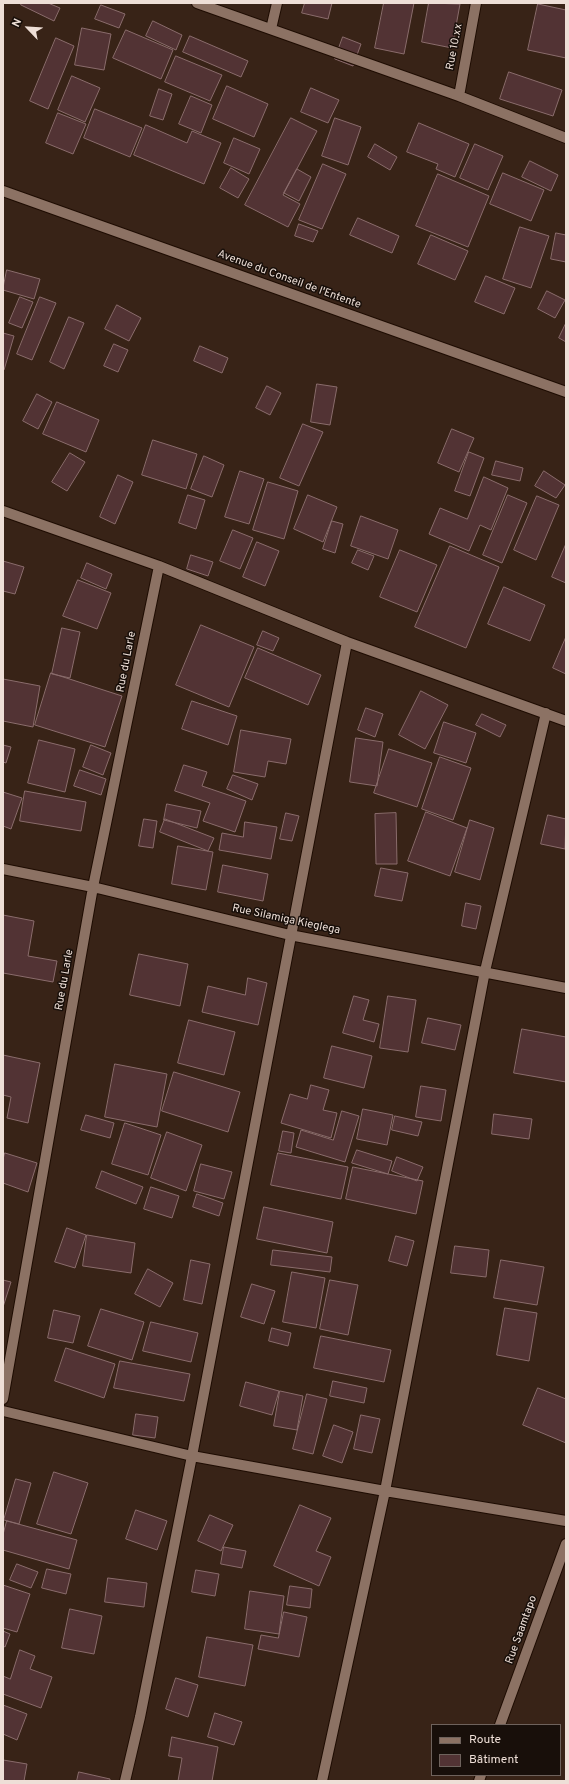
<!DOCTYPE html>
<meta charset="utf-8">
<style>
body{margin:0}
#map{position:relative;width:569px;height:1784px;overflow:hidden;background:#382317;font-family:Overpass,sans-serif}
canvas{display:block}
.frame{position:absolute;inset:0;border:4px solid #eedfd7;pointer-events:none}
.legend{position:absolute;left:431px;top:1724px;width:130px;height:52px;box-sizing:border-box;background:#180f0a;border:1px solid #6e625c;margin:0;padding:5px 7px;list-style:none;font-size:12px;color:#eedfd7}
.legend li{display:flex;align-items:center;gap:8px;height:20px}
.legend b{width:20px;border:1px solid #6e625c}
.north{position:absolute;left:8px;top:8px;width:40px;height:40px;-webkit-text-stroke:3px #180f0a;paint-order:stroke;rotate:295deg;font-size:11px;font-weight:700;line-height:16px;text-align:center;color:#eedfd7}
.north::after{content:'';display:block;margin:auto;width:14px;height:18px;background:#eedfd7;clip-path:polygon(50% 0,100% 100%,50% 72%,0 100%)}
</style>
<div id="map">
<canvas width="569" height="1784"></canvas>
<div class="frame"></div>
<ul class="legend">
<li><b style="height:5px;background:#8c7264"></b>Route</li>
<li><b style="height:11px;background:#523334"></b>Bâtiment</li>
</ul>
<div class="north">N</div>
</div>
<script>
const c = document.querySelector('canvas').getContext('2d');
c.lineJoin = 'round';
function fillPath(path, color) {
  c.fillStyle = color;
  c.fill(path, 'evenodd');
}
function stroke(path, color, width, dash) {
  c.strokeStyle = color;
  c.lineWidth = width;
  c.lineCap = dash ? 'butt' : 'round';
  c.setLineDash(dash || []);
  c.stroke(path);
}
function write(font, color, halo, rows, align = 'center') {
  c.font = font + ' Overpass,sans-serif';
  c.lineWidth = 3;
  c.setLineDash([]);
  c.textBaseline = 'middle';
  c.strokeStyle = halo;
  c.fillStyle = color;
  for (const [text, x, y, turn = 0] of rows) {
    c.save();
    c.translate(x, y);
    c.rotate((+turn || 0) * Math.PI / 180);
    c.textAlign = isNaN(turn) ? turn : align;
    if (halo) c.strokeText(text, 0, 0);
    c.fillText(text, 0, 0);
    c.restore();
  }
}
const building = new Path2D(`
 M22 3H48L60 8 54 21 21 5Z
 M305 3H332L328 19 302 13Z
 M384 3H414L404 54 375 48Z
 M429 3 460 4 452 48 422 42Z
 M538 4 566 10V58L528 50Z
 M101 5 125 14 119 28 95 19Z
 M153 21 182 35 176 50 146 36Z
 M82 28 111 34 104 70 75 65Z
 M126 30 173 50 161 79 113 58Z
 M190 36 248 61 241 77 183 52Z
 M343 37 361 44 353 66 335 59Z
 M56 38 74 46 48 109 30 101Z
 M176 56 222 75 210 101 165 82Z
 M509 72 562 90 553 116 500 99Z
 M72 76 100 88 85 122 58 110Z
 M227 86 268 104 254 137 213 119Z
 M311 88 339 100 328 123 301 112Z
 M159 89 172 94 163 120 150 116Z
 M191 96 212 105 201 133 179 124Z
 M95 109 142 128 130 157 84 138Z
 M58 113 86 124 73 154 46 143Z
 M291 118 317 131 283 195 300 204 288 227 245 205Z
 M335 118 361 127 348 165 322 156Z
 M419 123 469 144 455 177 436 169 438 164 407 152Z
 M146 125 187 143 192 131 221 143 204 184 134 155Z
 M234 138 260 149 249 174 224 163Z
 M375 144 397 157 390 170 368 157Z
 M475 144 503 156 488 190 460 178Z
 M530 161 558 175 551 191 522 177Z
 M323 164 346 174 322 229 299 220Z
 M231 168 249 179 238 198 220 188Z
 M297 169 311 177 299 201 284 193Z
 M503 173 544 190 531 221 490 204Z
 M438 174 489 196 468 247 416 226Z
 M358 218 399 236 392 253 350 235Z
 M299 224 318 231 313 242 295 236Z
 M520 227 549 236 531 288 503 279Z
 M556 233 566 235V262L551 259Z
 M431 235 468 251 455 280 418 264Z
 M7 270 40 279 34 299 3 290Z
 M486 276 515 288 504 314 475 302Z
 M547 291 565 300 555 318 538 309Z
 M20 297 33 302 22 328 9 323Z
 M40 297 56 303 32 360 17 354Z
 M117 305 141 318 129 341 105 329Z
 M69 317 84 323 64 369 50 362Z
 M566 323V342L559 338Z
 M3 333 14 336 4 370H3Z
 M114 344 128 350 118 372 104 366Z
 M200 346 228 358 222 373 194 361Z
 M317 384 337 387 330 425 311 422Z
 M267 386 281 393 270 415 256 408Z
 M37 394 52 402 38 429 23 421Z
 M57 402 99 420 86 452 43 434Z
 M303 424 323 432 299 486 280 478Z
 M452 429 474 438 459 472 438 463Z
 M153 440 197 454 186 489 142 475Z
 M469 452 484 458 470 496 455 491Z
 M70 453 85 462 67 491 52 482Z
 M204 456 224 465 212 497 191 489Z
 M496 461 523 468 520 481 492 475Z
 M240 471 264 479 249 524 225 517Z
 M544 471 565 485 556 498 535 486Z
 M118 475 133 482 115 524 100 517Z
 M484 477 508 488 491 530 480 525 469 551 429 534 440 508 467 519Z
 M268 482 298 491 284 539 253 530Z
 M188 495 205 500 196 529 179 523Z
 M308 495 337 507 323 542 294 529Z
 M508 495 527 503 502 563 483 555Z
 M537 496 559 505 536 560 514 550Z
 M361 516 398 530 388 559 351 546Z
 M332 521 343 524 335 553 323 549Z
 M233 530 253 538 240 569 220 561Z
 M257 542 279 551 265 586 243 577Z
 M566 544V583L552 577Z
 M450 546 499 567 466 648 415 627Z
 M358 550 374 556 368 570 352 563Z
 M400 550 437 565 417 612 380 597Z
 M191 555 213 562 208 576 187 569Z
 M3 561 24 567 15 594 3 591Z
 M87 563 112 574 106 589 81 578Z
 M78 580 111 593 97 629 63 616Z
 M504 587 545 605 530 641 488 624Z
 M201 625 254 647 229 707 176 685Z
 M62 628 80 632 70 678 52 674Z
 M263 631 279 638 273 651 257 645Z
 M566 637V674L553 668Z
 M258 648 321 675 308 705 245 678Z
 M51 673 122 696 105 747 35 725Z
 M3 679 40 686 33 727 3 721Z
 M421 691 448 705 425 749 399 735Z
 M192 701 237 716 228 745 182 729Z
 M366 708 383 714 375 737 358 730Z
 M482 714 506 725 500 737 476 725Z
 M444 722 476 733 466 763 434 753Z
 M241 730 291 739 286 764 268 761 265 777 234 772Z
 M356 738 383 742 377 786 350 782Z
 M39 740 75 749 65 792 28 783Z
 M3 745 11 747 6 763 3 762Z
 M91 745 111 753 103 775 83 767Z
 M389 749 432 763 417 807 374 793Z
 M440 757 471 768 453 820 422 809Z
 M184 765 207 772 202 786 246 801 235 832 203 821 210 803 175 791Z
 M80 770 106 779 101 795 74 786Z
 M233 775 258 784 252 800 227 789Z
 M25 791 86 802 81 831 20 821Z
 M3 792 22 798 11 829 3 826Z
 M167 804 201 811 197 828 164 820Z
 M426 812 467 828 450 876 408 861Z
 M286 813 299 816 292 841 280 839Z
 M396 813 397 864H376L375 814Z
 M548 815 566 819 565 849 541 844Z
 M144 819 157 821 153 848 139 846Z
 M165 819 214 838 208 851 160 832Z
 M470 820 494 828 480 880 455 872Z
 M245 822 277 827 271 859 219 850 222 833 243 837Z
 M178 846 213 852 206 890 172 884Z
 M223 865 268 874 263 901 218 892Z
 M381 868 408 873 402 901 375 896Z
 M466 903 481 906 476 929 462 926Z
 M3 915 34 921 28 956 57 961 53 982 3 973Z
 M139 954 188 964 180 1006 130 995Z
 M248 978 267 983 258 1025 202 1012 208 986 245 995Z
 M354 996 369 1000 363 1020 379 1024 374 1042 343 1033Z
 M388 996 416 1000 408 1052 380 1048Z
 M428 1018 461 1025 455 1050 422 1043Z
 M189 1020 235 1032 224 1075 178 1063Z
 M522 1029 566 1037V1082L514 1073Z
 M332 1046 372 1056 364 1088 324 1078Z
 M3 1055 40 1063 28 1123 7 1118 11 1097 3 1095Z
 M115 1064 167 1074 157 1127 105 1117Z
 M174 1072 240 1092 228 1132 162 1111Z
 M311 1085 329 1090 323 1110 337 1113 331 1138 281 1123 290 1094 307 1099Z
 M421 1086 446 1090 441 1121 416 1117Z
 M363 1109 393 1115 387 1145 357 1139Z
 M342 1111 359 1116 345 1162 296 1147 301 1130 333 1140Z
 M494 1114 532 1119 529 1139 492 1134Z
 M86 1115 114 1123 110 1138 81 1130Z
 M395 1116 422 1122 418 1136 392 1130Z
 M125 1123 161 1135 148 1175 112 1164Z
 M283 1131 294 1133 291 1153 279 1151Z
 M167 1132 202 1145 186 1191 151 1178Z
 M357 1150 392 1161 388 1174 352 1163Z
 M5 1153 37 1163 28 1192 3 1183V1160Z
 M278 1153 348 1167 341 1199 271 1185Z
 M397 1157 423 1167 417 1181 392 1171Z
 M201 1164 232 1172 224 1199 194 1191Z
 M353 1167 423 1181 416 1214 346 1199Z
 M102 1171 143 1187 136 1204 96 1188Z
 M151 1187 179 1196 172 1218 144 1209Z
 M197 1194 223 1203 219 1216 193 1207Z
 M264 1207 333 1222 327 1253 257 1239Z
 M67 1228 86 1235 75 1268 55 1262Z
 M87 1235 135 1243 131 1273 83 1266Z
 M396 1236 414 1241 407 1266 389 1261Z
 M455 1246 489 1250 486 1277 451 1273Z
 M273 1250 332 1257 330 1272 271 1265Z
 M191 1260 210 1264 202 1304 184 1300Z
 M501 1260 544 1267 537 1305 494 1298Z
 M148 1269 173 1283 160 1307 135 1294Z
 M292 1272 325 1278 316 1328 283 1322Z
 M3 1280 11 1282 3 1307Z
 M330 1280 358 1285 348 1335 320 1329Z
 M252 1284 275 1291 264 1324 241 1317Z
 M505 1308 537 1313 529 1361 497 1355Z
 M101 1309 144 1322 132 1360 88 1346Z
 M54 1310 80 1316 73 1343 48 1338Z
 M151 1322 198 1333 191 1362 143 1351Z
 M272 1328 291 1333 288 1346 269 1341Z
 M321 1336 391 1350 384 1382 314 1368Z
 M66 1348 115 1364 104 1398 55 1381Z
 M120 1361 190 1374 184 1401 114 1388Z
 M333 1381 367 1388 364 1403 330 1396Z
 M246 1382 279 1391 272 1415 240 1406Z
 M538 1388 566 1399V1443L523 1425Z
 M280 1391 303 1396 297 1430 274 1426Z
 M307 1394 327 1399 313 1454 293 1449Z
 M136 1414 158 1417 155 1438 133 1435Z
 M361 1415 380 1419 372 1453 354 1449Z
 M334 1425 353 1432 342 1463 323 1456Z
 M54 1472 88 1483 71 1534 37 1524Z
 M16 1479 31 1483 19 1524 4 1520Z
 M300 1505 331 1518 316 1551 331 1557 319 1586 274 1566Z
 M136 1510 167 1521 157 1550 126 1539Z
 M210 1515 233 1525 221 1551 198 1541Z
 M7 1521 77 1540 69 1569 3 1550V1535Z
 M224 1547 246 1551 242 1568 221 1564Z
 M17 1564 38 1572 31 1588 10 1580Z
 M47 1569 71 1574 66 1594 42 1588Z
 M196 1570 219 1574 215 1596 192 1592Z
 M108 1578 147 1583 144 1607 105 1602Z
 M3 1585 30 1594 17 1632 3 1628Z
 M290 1586 312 1589 310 1608 287 1605Z
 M250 1591 284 1596 279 1634 245 1629Z
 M70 1609 102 1616 94 1654 62 1648Z
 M284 1612 307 1617 299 1657 258 1649 261 1635 278 1638Z
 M3 1631 10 1634 5 1647 3 1646Z
 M207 1637 253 1645 245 1686 199 1677Z
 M20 1650 35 1656 30 1669 52 1677 41 1708 3 1694V1676L10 1679Z
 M176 1678 198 1685 188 1717 166 1709Z
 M3 1705 27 1714 17 1740 3 1734Z
 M215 1713 242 1722 234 1745 208 1737Z
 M172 1737 218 1747 212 1781H178L182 1758 169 1756Z
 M3 1760 27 1764 24 1781H3Z
 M79 1772 110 1779V1781H77Z`);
fillPath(building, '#523334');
stroke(building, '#8a6c6c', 1);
const street = new Path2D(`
 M197 3 459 96 566 138
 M271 29 277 3
 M459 96 476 3
 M3 511 159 566 347 642 566 721
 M3 869 93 887 290 935 566 988
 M3 1399 93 887 159 566
 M3 1411 192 1456 385 1491 566 1521
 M500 1725 566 1544
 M125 1781 140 1717 192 1456 347 642
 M322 1781 385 1491 485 971 546 713
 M479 1781 481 1775`);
const secondary = new Path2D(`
 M3 191 566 392`);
stroke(street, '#1e0c02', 12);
stroke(secondary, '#1e0c02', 12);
stroke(street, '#8c7264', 10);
stroke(secondary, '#8c7264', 10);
write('11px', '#eedfd7', '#180f0a', [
 ["Rue 10.xx",455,47,-79],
 ["Avenue du Conseil de l'Entente",289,280,20],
 ["Rue du Larle",127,662,-79],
 ["Rue Silamiga Kieglega",286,920,12],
 ["Rue du Larle",65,980,-80],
 ["Rue Saamtapo",522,1630,-70]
]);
</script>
